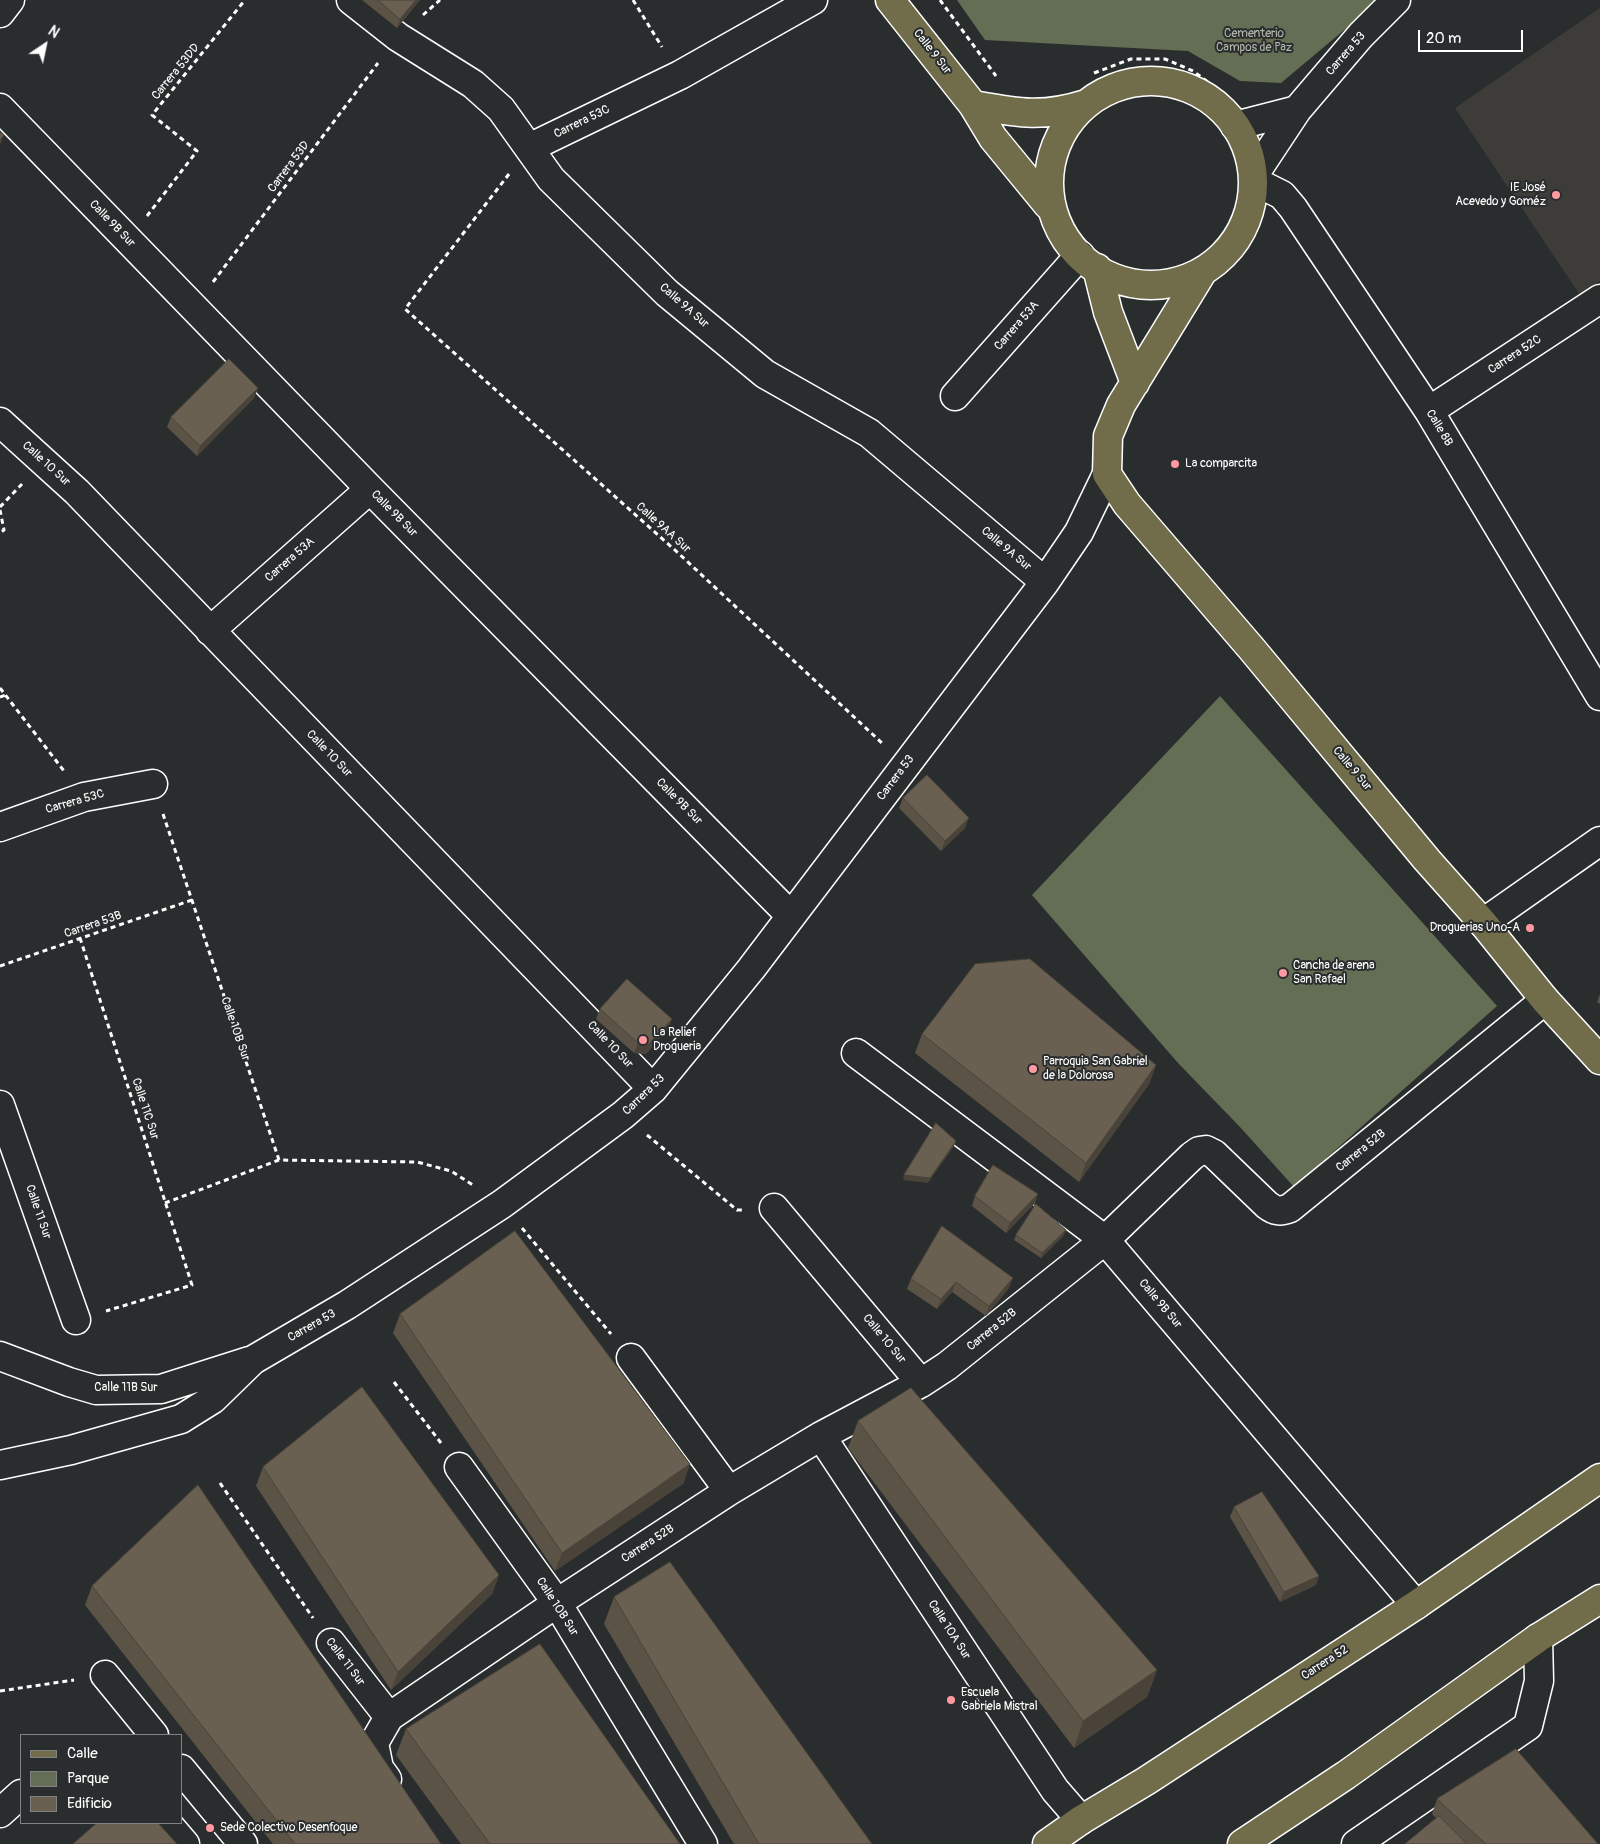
<!DOCTYPE html>
<meta charset="utf-8">
<style>
body{margin:0}
#map{position:relative;width:1600px;height:1844px;overflow:hidden;background:#2a2d2e;font-family:Pangolin,sans-serif}
canvas{display:block}
.legend{position:absolute;left:20px;top:1734px;width:162px;height:90px;box-sizing:border-box;background:#2a2d2e;border:1px solid #7f8182;margin:0;padding:6px 9px;list-style:none;font-size:15px;color:#fff}
.legend li{display:flex;align-items:center;gap:10px;height:25px}
.legend b{width:25px;border:1px solid #7f8182}
.north{position:absolute;left:20px;top:20px;width:50px;height:50px;-webkit-text-stroke:4px #2a2d2e;paint-order:stroke;rotate:34deg;font-size:14px;font-weight:700;line-height:20px;text-align:center;color:#fff}
.north::after{content:'';display:block;margin:auto;width:18px;height:22px;background:#fff;clip-path:polygon(50% 0,100% 100%,50% 72%,0 100%)}
.scale{position:absolute;left:1418px;top:30px;width:105px;height:22px;box-sizing:border-box;border:2px solid #fff;border-top:0;padding-left:6px;font-size:15px;line-height:18px;white-space:nowrap;color:#fff;-webkit-text-stroke:4px #2a2d2e;paint-order:stroke}
</style>
<div id="map">
<canvas width="1600" height="1844"></canvas>
<ul class="legend">
<li><b style="height:6px;background:#716d4b"></b>Calle</li>
<li><b style="height:14px;background:#636e54"></b>Parque</li>
<li><b style="height:14px;background:#6a6051"></b>Edificio</li>
</ul>
<div class="north">N</div>
<div class="scale">20 m</div>
</div>
<script>
const c = document.querySelector('canvas').getContext('2d');
c.lineJoin = 'round';
function fillPath(path, color) {
  c.fillStyle = color;
  c.fill(path, 'evenodd');
}
function stroke(path, color, width, dash) {
  c.strokeStyle = color;
  c.lineWidth = width;
  c.lineCap = dash ? 'butt' : 'round';
  c.setLineDash(dash || []);
  c.stroke(path);
}
function write(font, color, halo, rows, align = 'center') {
  c.font = font + ' Pangolin,sans-serif';
  c.lineWidth = 4;
  c.setLineDash([]);
  c.textBaseline = 'middle';
  c.strokeStyle = halo;
  c.fillStyle = color;
  for (const [text, x, y, turn = 0] of rows) {
    c.save();
    c.translate(x, y);
    c.rotate((+turn || 0) * Math.PI / 180);
    c.textAlign = isNaN(turn) ? turn : align;
    if (halo) c.strokeText(text, 0, 0);
    c.fillText(text, 0, 0);
    c.restore();
  }
}
fillPath(new Path2D(`
 M1600 8V281L1580 295 1455 108Z`), '#3d3c38');
fillPath(new Path2D(`
 M957 0H1380L1281 83 1240 81 1188 51 985 40Z
 M1220 696 1497 1006 1294 1187 1240 1127 1178 1063 1032 895Z`), '#636e54');
const minor = new Path2D(`
 M351 0 398 37 473 84 501 109 551 179 667 293 765 374 869 433 1045 582
 M0 13 10 0
 M0 108 370 489 791 916
 M1235 126 1297 110
 M529 148 680 75 813 0
 M1254 175 1297 110 1361 35 1396 0
 M1254 181 1282 195 1293 208 1429 411 1600 696
 M955 396 1080 255
 M1429 411 1600 299
 M0 422 77 492 653 1089
 M210 631 370 489
 M0 827 84 797 153 784
 M1483 923 1600 841
 M856 1053 1105 1240 1416 1605
 M0 1105 76 1320
 M774 1208 921 1383
 M0 1356 69 1382 96 1390 161 1389 249 1361
 M631 1358 729 1491
 M821 1436 1055 1790 1081 1820
 M0 1465 71 1450 181 1419 213 1399 253 1360 347 1305 502 1204 623 1115 653 1089 751 969 1045 582 1079 532 1107 474
 M459 1467 557 1603 703 1844
 M331 1643 389 1717
 M105 1675 154 1735
 M181 1769 243 1844
 M387 1779 379 1768 374 1743 389 1717 557 1603 729 1491 821 1436 921 1383 947 1366 1105 1240 1192 1156 1199 1151 1206 1150 1214 1154 1267 1205C1275 1211 1280 1212 1290 1208L1545 1000
 M0 1813 21 1794
 M167 1823 185 1844
 M1356 1844 1528 1726 1539 1681 1538 1638`);
const major = new Path2D(`
 M890 0 973 105 993 138 1048 205
 M1049 183a102 102 0 1 1 204 0a102 102 0 1 1-204 0Z
 M973 105C1018 113 1042 118 1086 104
 M1097 268 1108 312 1135 383
 M1203 271 1121 405 1108 436 1107 474 1127 504 1251 648 1427 860 1483 923 1545 1000 1600 1060
 M1047 1844 1081 1820 1146 1781 1416 1605 1600 1478
 M1242 1844 1346 1775 1538 1638 1600 1599`);
stroke(minor, '#fff', 31);
stroke(major, '#fff', 31);
stroke(new Path2D(`
 M633 0 662 47
 M940 0 996 76
 M423 15 440 0
 M1094 73 1131 59H1165L1193 71 1227 96
 M509 174 405 309 676 551 883 744
 M147 216 197 151 152 115 245 0
 M213 282 378 63
 M0 507 22 484
 M0 510 4 530 0 533
 M0 688 64 771
 M0 697 6 695
 M163 814 279 1160
 M80 938 192 1285 106 1311
 M0 966 192 900
 M647 1135 737 1210H744
 M165 1203 279 1160 417 1162 451 1171 473 1185
 M522 1228 611 1334
 M394 1382 441 1443
 M220 1483 313 1618
 M0 1691 74 1680`), '#fff', 3, [5, 4]);
stroke(minor, '#2a2d2e', 28);
stroke(major, '#716d4b', 28);
fillPath(new Path2D(`
 M362 0H420L397 28Z
 M258 388 254 398 197 456 167 427 171 417Z
 M903 798 965 828 941 851 899 808Z
 M1600 994V1004L1597 1002Z
 M600 1009 672 1019 668 1029 646 1054 634 1053 596 1019Z
 M922 1034 1156 1065 1149 1084 1079 1182 915 1053Z
 M1038 1194 1035 1203 1006 1233 972 1206 975 1196Z
 M942 1226 1009 1288 986 1316 952 1292 937 1309 907 1289 911 1279Z
 M1016 1235H1064L1041 1258 1014 1240Z
 M400 1314 684 1483 555 1571 393 1333Z
 M858 1421 1157 1670 1147 1697 1074 1748 848 1448Z
 M263 1467 499 1575 492 1594 391 1690 256 1486Z
 M1234 1507 1316 1585 1280 1602 1230 1517Z
 M92 1586 441 1844H273L85 1605Z
 M614 1597 872 1844H734L604 1624Z
 M406 1729 680 1844H461L396 1755Z
 M1437 1799 1598 1844H1405L1436 1818 1432 1814Z`), '#5b5346');
fillPath(new Path2D(`
 M416 0H420L397 28 400 19Z
 M4 135 0 145V140Z
 M258 388 254 398 197 456 200 446Z
 M969 818 965 828 941 851 945 841Z
 M672 1019 668 1029 646 1054 634 1053 638 1043Z
 M1156 1065 1149 1084 1079 1182 1086 1163Z
 M956 1141 954 1146 928 1183 903 1180 904 1175Z
 M1038 1194 1035 1203 1006 1233 1010 1223Z
 M1066 1230 1064 1235 1041 1258 1042 1253Z
 M1013 1278 1009 1288 986 1316 989 1306Z
 M956 1282 952 1292 937 1309 941 1299Z
 M690 1464 684 1483 555 1571 562 1553Z
 M499 1575 492 1594 391 1690 398 1672Z
 M1319 1576 1316 1585 1280 1602 1284 1592Z
 M1157 1670 1147 1697 1074 1748 1083 1721Z`), '#4a4339');
const building = new Path2D(`
 M378 0H416L400 19Z
 M0 132 4 135 0 140Z
 M229 359 258 388 200 446 171 417Z
 M927 775 969 818 945 841 903 798Z
 M1030 959 1156 1065 1086 1163 922 1034 975 964Z
 M627 979 672 1019 649 1044 638 1043 600 1009Z
 M936 1123 956 1141 930 1178 904 1175Z
 M993 1165 1038 1194 1010 1223 975 1196Z
 M1036 1204 1066 1230 1042 1253 1016 1235Z
 M942 1226 1013 1278 989 1306 956 1282 941 1299 911 1279Z
 M515 1231 690 1464 562 1553 400 1314Z
 M362 1387 499 1575 398 1672 263 1467Z
 M911 1388 1157 1670 1083 1721 858 1421Z
 M198 1485 441 1844H295L92 1586Z
 M1262 1492 1319 1576 1284 1592 1234 1507Z
 M670 1562 872 1844H759L614 1597Z
 M540 1644 680 1844H490L406 1729Z
 M1516 1749 1598 1844H1486L1437 1799Z
 M1439 1816 1467 1844H1405Z
 M97 1823H158L177 1844H73Z`);
fillPath(building, '#6a6051');
stroke(building, '#4a4339', 1);
for (const [x, y, r, color] of [
 [1556,195,5,"#ff9aa2"],
 [1175,464,5,"#ff9aa2"],
 [1530,928,5,"#ff9aa2"],
 [1283,973,5,"#ff9aa2"],
 [643,1040,5,"#ff9aa2"],
 [1033,1069,5,"#ff9aa2"],
 [951,1700,5,"#ff9aa2"],
 [210,1828,5,"#ff9aa2"]
]) {
  const dot = new Path2D();
  dot.arc(x, y, r, 0, 2 * Math.PI);
  c.fillStyle = color;
  c.fill(dot);
  stroke(dot, '#2a2d2e', 2);
}
write('12px', '#b1b6aa', '#2a2d2e', [
 ["Cementerio",1254,34],
 ["Campos de Paz",1254,48]
]);
write('12px', '#fff', '#2a2d2e', [
 ["Calle 9 Sur",932,52,52],
 ["Carrera 53",1346,54,-49],
 ["Carrera 53DD",176,72,-51],
 ["Carrera 53C",582,122,-26],
 ["Carrera 53D",289,167,-53],
 ["Calle 9B Sur",112,224,46],
 ["Calle 9A Sur",684,306,41],
 ["Carrera 53A",1017,326,-49],
 ["Carrera 52C",1515,355,-33],
 ["Calle 8B",1439,428,59],
 ["Calle 10 Sur",46,464,42],
 ["Calle 9B Sur",394,514,45],
 ["Calle 9AA Sur",663,528,42],
 ["Calle 9A Sur",1006,549,40],
 ["Carrera 53A",290,560,-41],
 ["Calle 10 Sur",329,754,46],
 ["Calle 9 Sur",1352,769,50],
 ["Carrera 53",896,778,-53],
 ["Carrera 53C",75,802,-16],
 ["Calle 9B Sur",679,802,45],
 ["Carrera 53B",93,925,-19],
 ["Calle 10B Sur",235,1029,71],
 ["Calle 10 Sur",610,1045,46],
 ["Carrera 53",644,1095,-44],
 ["Calle 11C Sur",145,1109,72],
 ["Carrera 52B",1361,1151,-39],
 ["Calle 11 Sur",38,1212,71],
 ["Calle 9B Sur",1160,1304,50],
 ["Carrera 53",312,1326,-30],
 ["Carrera 52B",992,1330,-39],
 ["Calle 10 Sur",884,1339,50],
 ["Calle 11B Sur",126,1388],
 ["Carrera 52B",648,1544,-33],
 ["Calle 10B Sur",557,1607,57],
 ["Calle 10A Sur",949,1630,57],
 ["Calle 11 Sur",345,1662,53],
 ["Carrera 52",1325,1663,-33]
]);
write('12px', '#fff', '#2a2d2e', [
 ["IE José",1546,188,"right"],
 ["Acevedo y Goméz",1546,202,"right"],
 ["La comparcita",1185,464],
 ["Droguerias Uno-A",1520,928,"right"],
 ["Cancha de arena",1293,966],
 ["San Rafael",1293,980],
 ["La Relief",653,1033],
 ["Drogueria",653,1047],
 ["Parroquia San Gabriel",1043,1062],
 ["de la Dolorosa",1043,1076],
 ["Escuela",961,1693],
 ["Gabriela Mistral",961,1707],
 ["Sede Colectivo Desenfoque",220,1828]
], 'left');
</script>
